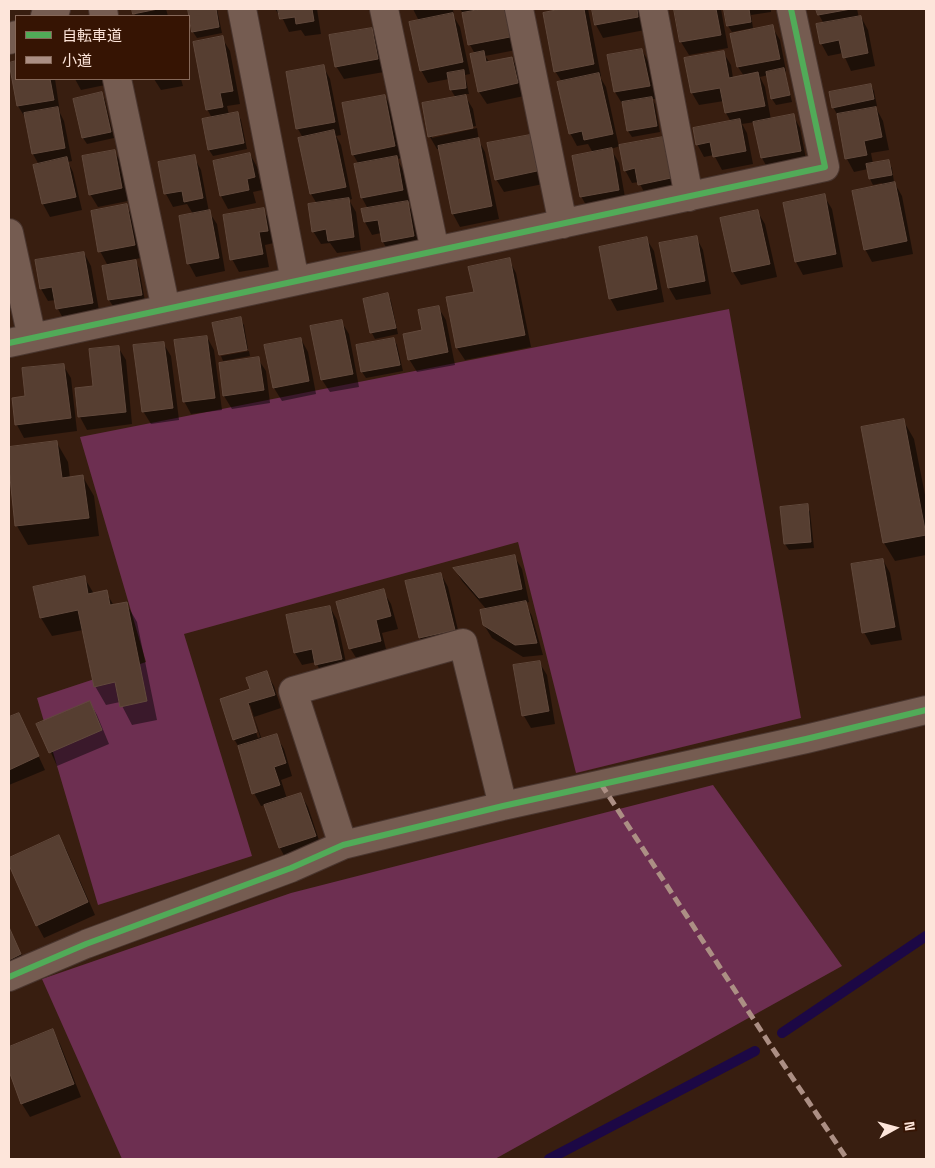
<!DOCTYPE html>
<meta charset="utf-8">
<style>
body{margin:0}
#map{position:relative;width:935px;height:1168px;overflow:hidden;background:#381e10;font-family:"Space Grotesk","Noto Sans JP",sans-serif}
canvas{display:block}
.frame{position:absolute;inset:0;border:10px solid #fde5da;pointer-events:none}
.legend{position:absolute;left:15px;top:15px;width:175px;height:65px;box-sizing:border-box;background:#361403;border:1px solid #866859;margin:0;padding:6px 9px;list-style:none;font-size:15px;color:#fde5da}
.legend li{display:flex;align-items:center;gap:10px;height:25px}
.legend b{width:25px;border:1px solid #866859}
.north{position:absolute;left:870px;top:1103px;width:50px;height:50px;-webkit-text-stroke:4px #361403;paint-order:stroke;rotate:83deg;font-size:14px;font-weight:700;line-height:20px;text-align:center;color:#fde5da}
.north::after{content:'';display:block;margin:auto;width:18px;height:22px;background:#fde5da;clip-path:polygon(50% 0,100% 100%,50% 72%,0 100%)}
</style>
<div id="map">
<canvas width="935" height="1168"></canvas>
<div class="frame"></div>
<ul class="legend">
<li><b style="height:6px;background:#51ab58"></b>自転車道</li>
<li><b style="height:6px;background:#ac8f84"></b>小道</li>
</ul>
<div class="north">N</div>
</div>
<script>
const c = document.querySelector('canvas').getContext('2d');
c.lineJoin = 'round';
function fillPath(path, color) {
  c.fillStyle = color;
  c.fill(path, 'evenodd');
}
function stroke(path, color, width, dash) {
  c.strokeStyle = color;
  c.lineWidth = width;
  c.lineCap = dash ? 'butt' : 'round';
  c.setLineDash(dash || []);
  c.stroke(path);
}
fillPath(new Path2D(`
 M729 309 801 718 576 773 518 542 184 634 252 856 98 905 37 698 146 662 80 437Z
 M713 785 842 966 495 1159H122L42 979 291 893Z`), '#6d2f51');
fillPath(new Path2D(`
 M133 9H166L168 16H136Z
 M189 9H217L222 33 197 38 193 32Z
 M275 9H317L321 34 305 36 301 30 289 32 281 15H279Z
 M413 9H453L454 17 460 27 470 74 465 75 469 94H464L473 109 476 126 432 135V138L477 128 479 141 485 152 499 219 460 227 453 214 440 149H437L430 137 456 98 451 90 449 79 428 83 421 70 419 21Z
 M460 9H508L516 50 485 56 490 63 512 58 519 71 524 96 487 104 479 92 475 54 470 45 464 15Z
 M562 9H588L601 76 600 77 606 87 619 147 662 138 670 151 678 191 647 198 639 182 632 183 625 170 620 146 611 149 619 163 626 203 588 209 581 196 593 153 588 144 577 146 570 133 562 82 555 71Z
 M593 9H641L645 30 603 38 596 25Z
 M676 9H721L728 48 689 55 681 42Z
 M725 9H771V12L751 15 753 28 732 32 728 26Z
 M818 9H857L859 18 861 17 868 30 875 66 851 71 843 53 828 56 821 43 824 24 819 15Z
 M772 27 780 40 786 71 785 72 792 102 776 105 772 99 768 75 760 77 765 87 771 120 793 115 800 128 807 164 769 171 762 158 755 122 742 124 747 133 753 164 722 170 714 155 704 157 697 144 731 122 726 113 724 101 699 105 692 93 723 52 731 65 733 78 744 76 738 67 732 35Z
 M371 30 379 43 384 72 344 79 336 66Z
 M222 38 230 51 240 104 227 106 229 115 238 114 241 120 247 149 213 156 209 150 212 118 207 109Z
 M642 50 649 63 656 99H652L655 104 660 132 632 137 628 131 623 105 615 92 609 56Z
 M16 62V79H55L60 113 64 121 72 161 68 162 73 172 82 210 50 217 43 204 35 166 39 165 33 154 26 119 18 106 10 63Z
 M323 66 330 79 341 135 336 136 341 145 352 199 349 200 356 212 361 250 337 253 330 243 321 244 313 231 317 204 311 194 303 138 298 129 287 73Z
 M75 79H103L105 85 81 90Z
 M154 79H181L183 86 161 90Z
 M871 85 874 91 877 106H875L883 121 889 150 871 153 873 164 888 162 892 168 894 182 902 196 913 254 872 262 865 249 882 183 873 185 870 179 868 169 854 172 847 159 838 113 837 114 833 107Z
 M102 94 105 100 114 138 87 144 83 138 75 100Z
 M385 96 392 109 402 158 397 159 403 170 410 202 407 203 415 215 420 249 390 254 383 242 381 233 372 235 365 222 363 210 368 209 362 198 359 165 353 154Z
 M529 136 536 149 543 184 504 192 496 179Z
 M114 151 122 164 128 201 98 207 90 194Z
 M250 154 257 167 262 190 253 192 256 203 228 209 221 196Z
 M194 157 201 170 209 212 217 224 225 271 196 277 189 264 193 214 187 204 173 207 166 194 160 163Z
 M824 196 832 209 843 267 803 275 796 262 785 204Z
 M126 206 134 219 141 258 108 264V266L100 251Z
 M263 209 270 222 274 243 265 245 269 267 239 272 232 259Z
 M757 211 765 224 777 277 741 285 733 272 721 219Z
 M696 237 703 250 711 294 676 300 669 288Z
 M646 238 654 251 664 302 617 311 610 298Z
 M84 253 91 266 100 316 65 322 58 309 56 300 48 301 41 289Z
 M509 260 516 273 531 347 465 360 457 348 475 293Z
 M136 262 139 268 145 301 113 306 109 300Z
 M9 294 12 309 9 310Z
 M388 295 391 301 398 334 375 339 372 333 365 300Z
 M438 307 446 320 455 365 417 372 409 359 423 331Z
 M240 319 244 325 248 349 220 354V355L214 324Z
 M341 321 349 334 359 387 330 392 322 380Z
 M207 337 214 350 222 410 191 414 184 401Z
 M301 339 308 352 316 394 282 401 274 388Z
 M394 339 397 345 403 371 366 378 362 372 357 346Z
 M163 343 171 356 179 420 151 424 143 411Z
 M118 347 126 360 132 424 87 430 80 417 94 387Z
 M249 351 250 356 223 361 221 356Z
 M258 359 266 371 270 403 232 409 224 396Z
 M63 365 71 378 77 431 24 438 17 425 13 399 26 397Z
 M903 420 914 439 926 500V555L895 561 884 543Z
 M57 443 68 462 70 478 83 477 94 496 99 536 28 545 17 526 9 448Z
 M807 506 810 512 814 548 789 550 785 544 782 508Z
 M514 556 522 569 529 602 525 603 532 616 543 655 523 657 492 638 484 625 487 610 462 581 455 569Z
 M883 560 890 573 902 640 871 645 864 632Z
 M441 574 448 587 461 643 427 651 420 638Z
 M84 577 94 594 106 592 114 606 126 603 137 622 157 720 132 725 120 702 106 705 95 686 83 630 52 636 41 618Z
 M383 591 391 604 398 629 382 633 387 653 358 661 350 648Z
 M330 607 337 620 348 672 323 677 316 662 302 665 295 653Z
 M539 662 547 675 555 724 531 728 524 716Z
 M266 673 274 686 281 708 254 717 262 740 276 736 284 749 292 776 281 780 287 799 301 795 308 807 322 849 287 861 280 848 266 805 261 806 254 793 240 749 234 739 251 690ZM247 705H250L260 737 258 738Z
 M90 703 97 715 109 744 57 766 38 724Z
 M19 714 45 770 9 785V719Z
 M58 837 66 849 95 915 44 938 37 925 9 859Z
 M9 929 28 968 9 976Z
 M53 1031 60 1044 81 1097 30 1117 22 1104 9 1068V1048Z`), '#0007');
stroke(new Path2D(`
 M782 1033 926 936
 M549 1159 755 1051`), '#1c0845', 10);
const building = new Path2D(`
 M132 9H158L133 14Z
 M188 9H216L219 27 192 32Z
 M278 9H312L314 21 296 24 295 17 280 19Z
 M482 9H504L510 37 468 45 462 13Z
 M561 9H584L594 64 554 72 543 13Z
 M592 9H637L638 17 595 25Z
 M674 9H716L721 35 680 42Z
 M724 9H749L751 22 727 26Z
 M816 9H851L818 15Z
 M453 13 463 62 420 71 409 22Z
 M861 16 868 53 843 58 839 40 820 44 816 24Z
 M773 25 780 59 737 67 730 34Z
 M372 28 378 59 335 67 329 35Z
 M223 36 233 91 220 93 223 107 206 110 193 42Z
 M642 49 650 86 614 92 607 55Z
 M484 51 486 62 512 57 518 83 478 92 470 54Z
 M724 51 729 78 758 72 765 106 725 113 720 88 691 93 684 58Z
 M16 61V79H50L54 100 17 106 9 63Z
 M324 65 335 122 296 129 286 72Z
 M784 68 790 95 771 99 766 72Z
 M464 70 466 88 450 90 447 73Z
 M599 73 613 134 584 140 582 131 569 134 557 82Z
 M871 84 874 99 832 108 829 92Z
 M102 92 111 132 82 138 73 99Z
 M385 95 395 146 352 155 342 103Z
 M466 95 473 128 428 137 422 103Z
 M652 97 657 126 627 131 622 102Z
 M58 107 65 148 32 154 24 113Z
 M876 107 882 137 864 141 867 155 845 159 837 114Z
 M238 112 244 143 208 150 202 119Z
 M794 114 801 151 761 158 753 122Z
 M740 119 746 151 713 157 710 142 696 145 693 128Z
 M334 130 346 187 310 194 298 138Z
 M530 135 537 171 495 180 487 143Z
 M663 137 671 178 638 185 635 168 624 171 619 145Z
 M479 138 492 206 452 214 438 146Z
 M612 148 619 190 580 197 572 156Z
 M115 150 122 188 89 195 82 156Z
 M250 153 255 177 247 179 249 190 220 196 213 161Z
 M195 155 203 198 184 202 182 191 164 194 158 162Z
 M397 156 403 190 361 198 354 164Z
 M67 157 76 197 42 204 33 165Z
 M889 160 892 175 869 179 866 164Z
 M895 182 907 241 864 250 852 191Z
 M825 194 836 254 795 262 783 203Z
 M349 198 354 237 328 241 326 229 312 232 308 204Z
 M408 201 414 236 382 242 378 220 364 222 361 209Z
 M127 204 135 245 98 252 91 211Z
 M264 208 268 231 259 232 263 254 230 260 223 215Z
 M210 210 219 258 187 264 179 216Z
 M758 210 770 264 732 272 720 218Z
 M697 236 705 281 668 288 659 243Z
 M647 237 657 289 609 299 599 247Z
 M84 252 93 303 56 309 52 287 40 289 35 260Z
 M510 258 525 335 456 348 446 297 474 292 468 267Z
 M136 260 142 295 108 300 102 266Z
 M388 293 396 328 370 333 363 299Z
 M439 306 448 352 408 360 403 334 422 330 418 310Z
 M241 317 247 350 219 355 212 323Z
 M342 320 353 374 321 380 310 326Z
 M207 336 215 398 183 402 174 340Z
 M301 338 309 381 273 388 264 345Z
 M394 338 400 365 361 372 356 345Z
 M164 342 173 408 142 412 133 345Z
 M119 346 126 412 78 417 75 388 93 386 89 349Z
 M259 357 264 390 223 396 219 363Z
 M64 364 71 418 15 425 12 398 25 396 22 368Z
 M904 419 926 535 883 543 861 427Z
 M57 441 62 478 83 475 89 518 15 526 9 468V447Z
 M808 504 811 542 784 544 780 507Z
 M515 555 522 589 479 598 453 568Z
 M883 559 895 627 862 633 851 564Z
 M441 573 455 630 419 638 405 581Z
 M85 576 88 594 107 590 110 605 127 602 147 701 120 707 115 682 94 687 78 610 40 618 33 587Z
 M384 589 391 616 376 620 381 641 349 649 336 602Z
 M526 601 537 643 515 645 483 625 480 610Z
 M330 606 342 659 315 665 312 649 294 653 286 615Z
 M540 661 549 711 522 716 513 665Z
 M267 671 275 695 248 703 257 732 233 740 220 699 250 689 246 678Z
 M90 701 102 730 49 753 36 724Z
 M19 713 39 756 9 770V717Z
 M277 734 286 763 274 767 280 785 252 794 238 746Z
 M301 793 316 836 279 848 264 805Z
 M59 835 88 902 36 926 9 865V858Z
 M9 927 21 954 9 960Z
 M53 1029 74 1084 21 1104 9 1071V1047Z`);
fillPath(building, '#563e31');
stroke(building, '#61493c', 1);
const street = new Path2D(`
 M103 9 104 16
 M242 9 295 281
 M384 9 435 251
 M519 9 563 224
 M653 9 689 197
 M45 16 56 9
 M9 40 16 35
 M117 79 166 309
 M9 233 32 338
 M9 343 825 167 791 9
 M343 845 293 691 463 643 503 806
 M9 977 86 944 291 868 343 845 503 806 806 739 926 710`);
stroke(street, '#4a362f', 30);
stroke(street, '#755c51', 28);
stroke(new Path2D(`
 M601 784 769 1043 847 1159`), '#ac8f84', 5, [10, 5]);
stroke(new Path2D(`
 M9 343 825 167 791 9
 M9 977 86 944 291 868 343 845 503 806 806 739 926 710`), '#51ab58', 6);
</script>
